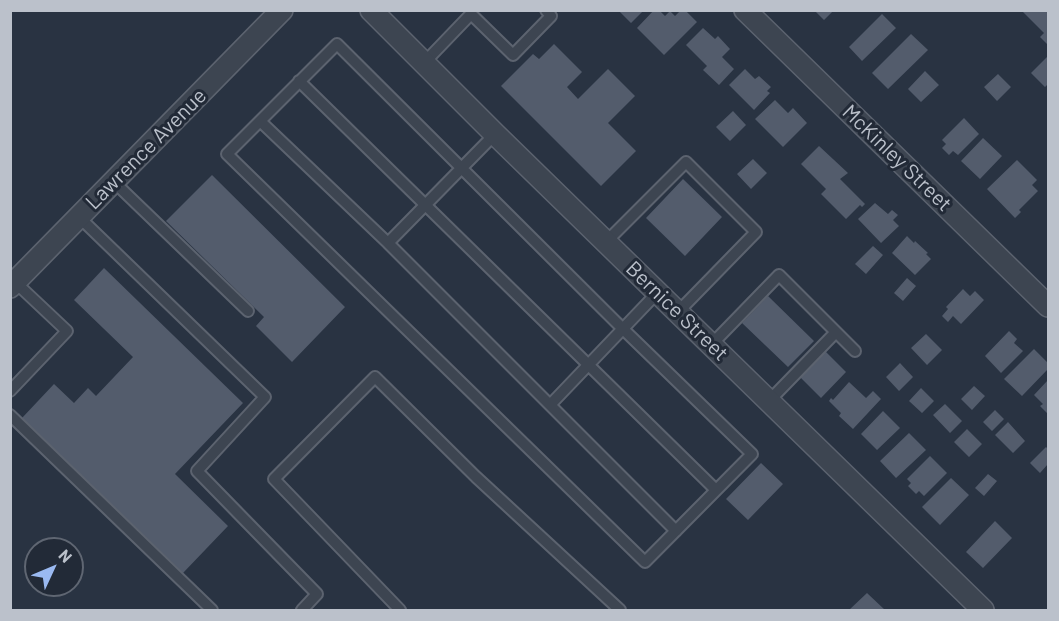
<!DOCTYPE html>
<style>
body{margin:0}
#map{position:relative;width:1059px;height:621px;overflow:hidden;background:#293342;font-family:Barlow,sans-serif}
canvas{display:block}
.frame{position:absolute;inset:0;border:12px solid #bbc1cb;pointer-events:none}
.north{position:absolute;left:24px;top:537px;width:60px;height:60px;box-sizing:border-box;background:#222a37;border:2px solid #5f6672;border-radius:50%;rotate:46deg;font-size:16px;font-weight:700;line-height:24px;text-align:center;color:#bbc1cb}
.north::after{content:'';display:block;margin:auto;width:21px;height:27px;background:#9ab9f1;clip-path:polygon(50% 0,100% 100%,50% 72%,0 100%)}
</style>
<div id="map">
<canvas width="1059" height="621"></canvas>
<div class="frame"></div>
<div class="north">N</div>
</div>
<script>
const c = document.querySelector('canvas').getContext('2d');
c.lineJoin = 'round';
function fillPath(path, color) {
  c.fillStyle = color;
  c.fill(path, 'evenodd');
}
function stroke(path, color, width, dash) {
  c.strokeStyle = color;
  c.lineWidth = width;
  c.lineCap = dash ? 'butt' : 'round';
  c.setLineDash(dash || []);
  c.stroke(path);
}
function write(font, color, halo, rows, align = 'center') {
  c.font = font + ' Barlow,sans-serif';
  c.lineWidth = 6;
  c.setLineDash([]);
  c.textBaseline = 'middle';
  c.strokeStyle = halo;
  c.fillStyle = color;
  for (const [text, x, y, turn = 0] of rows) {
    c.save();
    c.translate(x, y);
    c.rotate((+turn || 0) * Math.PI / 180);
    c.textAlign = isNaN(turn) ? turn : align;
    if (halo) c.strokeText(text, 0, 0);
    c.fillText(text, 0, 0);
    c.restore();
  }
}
fillPath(new Path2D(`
 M618 10H644L631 23Z
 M654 10H659L665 16 670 11 675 16 681 10H685L697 22 664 55 637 28Z
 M814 10H834L824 20Z
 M1021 10H1048V45L1040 37 1044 33Z
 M882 14 896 28 862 61 849 47Z
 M703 28 715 39 718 36 730 49 722 57 734 69 719 85 703 70 707 66 686 45Z
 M911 34 928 50 888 89 872 73Z
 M554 44 582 72 567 87 578 99 608 69 635 96 608 123 636 151 601 186 501 86 533 54 539 59Z
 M1048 56V84L1045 87 1031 73Z
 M745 69 755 79 759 76 771 87 767 91 770 93 754 110 729 85Z
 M925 71 939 85 921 102 908 89Z
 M998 74 1011 87 997 101 984 87Z
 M775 100 788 113 793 108 807 123 783 147 755 119Z
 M733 111 746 125 730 141 716 127Z
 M964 118 979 134 958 155 953 151 949 155 942 148 946 144 942 140Z
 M983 138 1002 156 980 179 961 161Z
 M819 146 848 173 840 179 865 204 862 207 860 205 846 219 821 194 826 189 801 164Z
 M753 159 767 173 751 189 737 174Z
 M1017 160 1037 180 1032 185 1038 191 1019 210 1021 212 1015 218 987 189Z
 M212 175 345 307 292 362 256 326 264 317 166 221Z
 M683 179 722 217 685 256 646 218Z
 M875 203 888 214 892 210 898 215 893 220 899 226 881 243 858 219Z
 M907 236 914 243 915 241 928 253 926 254 931 259 915 275 892 253Z
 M873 246 883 255 866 274 855 264Z
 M104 268 243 403 175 474 228 526 183 573 22 418 54 384 74 403 88 388 96 396 133 357 74 300Z
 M907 278 916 286 903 301 894 293Z
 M963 289 970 296 975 291 984 300 961 324 953 316 948 322 942 316 948 309 946 307Z
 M768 296 814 341 788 367 742 323Z
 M1009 331 1017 339 1014 343 1023 351 1001 373 985 356Z
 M926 334 942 350 927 365 911 348Z
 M1034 349 1048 363V369L1022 396 1004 379Z
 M825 351 846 372 821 398 799 376Z
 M900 363 913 377 899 391 886 377Z
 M1048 380V412L1047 413 1040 406 1043 404 1034 395Z
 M849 382 866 398 873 391 881 399 853 429 839 416 841 413 829 401 831 398 833 400Z
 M974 386 985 396 972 410 961 399Z
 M921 388 934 401 922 413 909 401Z
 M945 404 962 421 950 433 933 415Z
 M995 410 1004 419 992 431 983 422Z
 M883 411 900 428 877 450 861 434Z
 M1008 422 1025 441 1013 453 995 435Z
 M967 429 982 444 969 457 954 442Z
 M909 433 926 450 896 478 880 461Z
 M1046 447 1048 449V464L1040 473 1030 463Z
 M930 456 947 473 924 496 919 491 916 494 908 486 911 483 907 479Z
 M761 463 783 484 748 520 726 499Z
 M988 474 997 481 984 496 975 488Z
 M951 478 969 495 940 525 922 507Z
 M995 521 1012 538 983 568 966 552Z
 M867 593 885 610H849Z`), '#535c6c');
const service = new Path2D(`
 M337 44 623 329 752 454 645 562 227 154Z
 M424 63 471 14 513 55 551 16 546 10
 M299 81 716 490
 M260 121 388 243 676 531
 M114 182 248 311
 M79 217 265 397 197 471 317 594 302 610
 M606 242 686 162 756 232 678 312
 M388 243 495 134
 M711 345 779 275 855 351
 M10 391 67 331 15 282
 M769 401 836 332
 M550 405 658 292
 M10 415 212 610
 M400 610 274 479 375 377 476 477 620 610`);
const minor = new Path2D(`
 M371 10 495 134 983 610
 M745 10 1048 306
 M10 287 282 10`);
stroke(service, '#5c636f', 14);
stroke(minor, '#5c636f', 24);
stroke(service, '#3d4551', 10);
stroke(minor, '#3d4551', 21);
write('21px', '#bbc1cb', '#222a37', [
 ["Lawrence Avenue",146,149,-45],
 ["McKinley Street",897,158,44],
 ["Bernice Street",677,311,44]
]);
</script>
